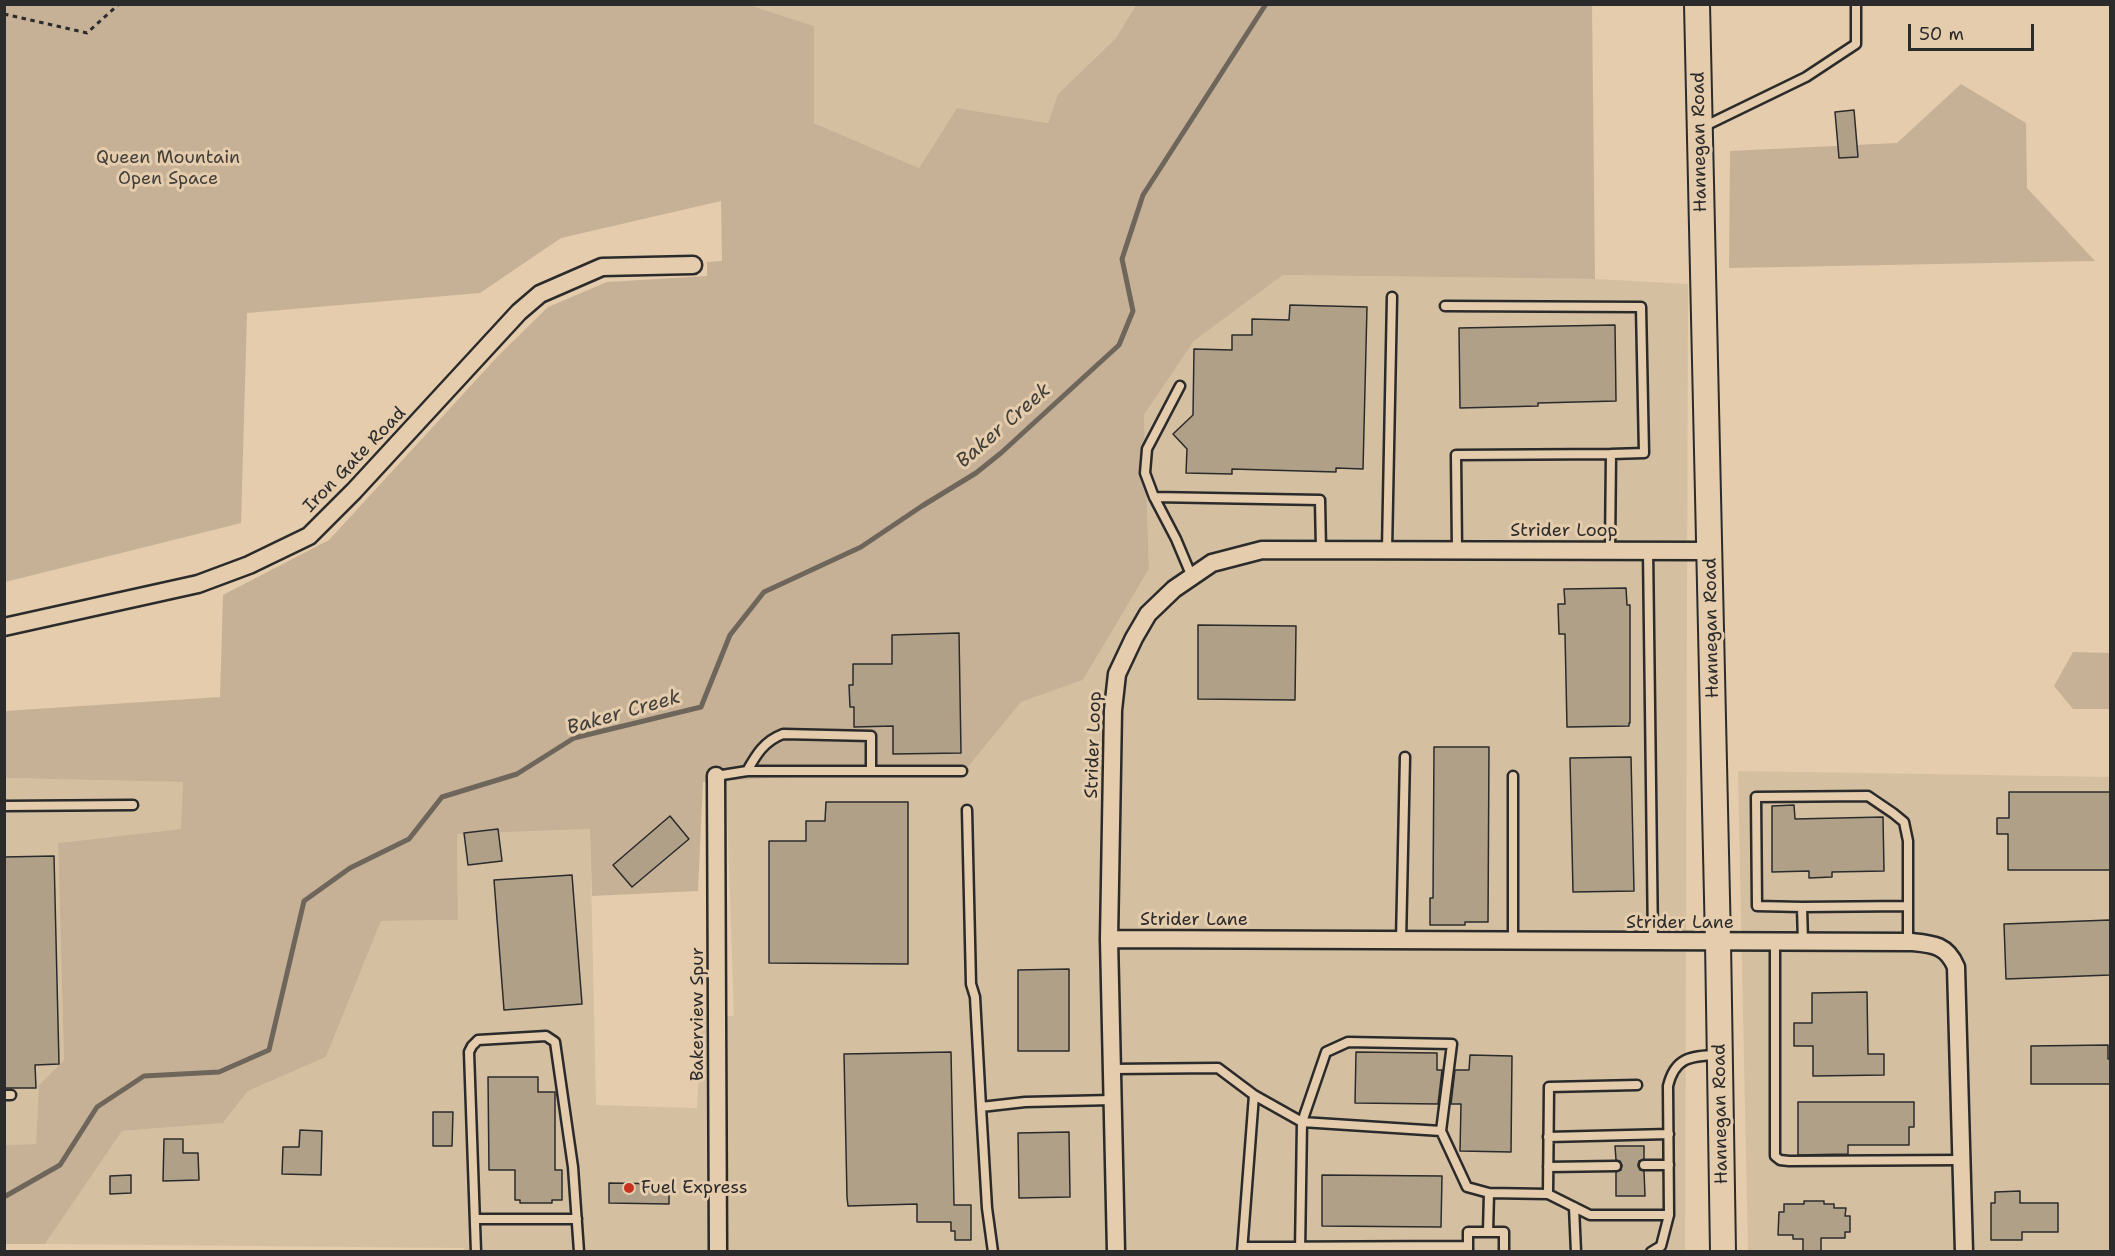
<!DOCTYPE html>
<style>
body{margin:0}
#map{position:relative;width:2115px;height:1256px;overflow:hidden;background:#e4ccac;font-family:"Shantell Sans",sans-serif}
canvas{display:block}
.frame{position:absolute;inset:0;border:6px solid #2b2b2b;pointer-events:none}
.scale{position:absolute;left:1908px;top:24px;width:126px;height:27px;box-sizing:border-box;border:3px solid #2b2b2b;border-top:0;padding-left:8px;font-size:18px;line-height:21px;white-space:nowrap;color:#2b2b2b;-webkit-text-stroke:4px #e4ccac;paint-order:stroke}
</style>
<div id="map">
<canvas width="2115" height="1256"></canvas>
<div class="frame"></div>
<div class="scale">50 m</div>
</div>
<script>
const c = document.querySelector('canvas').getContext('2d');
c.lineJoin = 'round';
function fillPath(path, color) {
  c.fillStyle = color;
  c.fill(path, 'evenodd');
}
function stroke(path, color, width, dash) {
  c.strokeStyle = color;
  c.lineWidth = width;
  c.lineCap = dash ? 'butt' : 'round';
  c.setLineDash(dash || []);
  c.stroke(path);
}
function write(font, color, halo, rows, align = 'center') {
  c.font = font + ' "Shantell Sans",sans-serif';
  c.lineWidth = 6;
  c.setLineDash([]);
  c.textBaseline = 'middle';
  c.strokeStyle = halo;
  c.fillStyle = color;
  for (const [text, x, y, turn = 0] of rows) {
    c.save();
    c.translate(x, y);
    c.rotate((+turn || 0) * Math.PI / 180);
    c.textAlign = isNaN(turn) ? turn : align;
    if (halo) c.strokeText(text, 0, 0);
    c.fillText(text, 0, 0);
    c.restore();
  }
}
fillPath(new Path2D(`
 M749 5H1136L1116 38 1058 94 1048 123 957 108 919 168 814 123V26Z
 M1283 275 1595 279 1688 284 1685 1251 464 1252V1248L45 1244 122 1131 223 1123 248 1091 326 1057 381 921 458 920 457 834 590 829 596 1105 697 1108 701 1017 734 1016 726 780 968 767 1021 702 1083 680 1149 569 1144 415 1194 341Z
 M1738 771 2110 777V1251H1748Z
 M5 778 183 782 182 829 58 843 64 1060 39 1085 36 1144 5 1145Z`), '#d4bfa1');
fillPath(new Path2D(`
 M5 5H749L814 26V123L919 168 957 108 1048 123 1058 94 1116 38 1136 5H1592L1595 279 1283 275 1194 341 1144 415 1149 569 1083 680 1021 702 968 767 703 782 698 891 592 896 590 829 457 834 458 920 381 921 326 1057 248 1091 223 1123 122 1131 45 1244H5L4 1145 36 1144 39 1085 64 1060 58 843 181 829 183 782 5 778V711L220 697 223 595 329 540 499 355 548 307 607 282 707 276V262L722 261 721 201 561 238 480 293 247 313 241 523 5 582Z
 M1961 84 2026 123 2027 188 2095 261 1729 268 1730 151 1897 143Z
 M2073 652 2110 653V709H2073L2054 686Z`), '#c6b197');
stroke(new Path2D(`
 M4 1197 60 1165 97 1107 144 1076 219 1072 269 1050 304 901 350 868 409 839 442 797 517 774 574 738 701 707 730 635 764 592 861 547 922 506 976 473 1001 453 1119 345 1133 311 1122 259 1143 195 1266 4`), '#6e665a', 5);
const building = new Path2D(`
 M1854 110 1858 157 1839 158 1835 112Z
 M1290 305 1367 307 1363 469 1336 468V472L1232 469V474L1186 473 1187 449 1173 434 1193 415 1194 349 1232 350V335H1252V319L1289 320Z
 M1615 325 1616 401 1538 403V406L1460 408 1459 328Z
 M1626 588 1627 605H1630V723H1629V726L1567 727 1565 634H1559L1558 604H1565L1564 589Z
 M1198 625 1296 626 1295 700 1198 699Z
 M959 633 961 753 893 754V726L854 727V707H850L849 685H853V664H892V635Z
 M1434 747H1489L1488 922H1465V925H1430V898H1433Z
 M1631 757 1634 891 1573 892 1570 758Z
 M2009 792H2110V870H2008V834H1997V818H2009Z
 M826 802H908V964L769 963V841H806V821H825Z
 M1794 805 1795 819 1883 817 1884 871 1832 872V877L1809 878V871L1772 872V806Z
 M670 816 689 839 632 887 613 865Z
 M498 829 502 861 468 865 464 833Z
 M54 856 59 1064 35 1065 36 1088H4V857Z
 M572 875 582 1004 504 1010 494 880Z
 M2110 920V975L2006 979 2004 924Z
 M1069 969V1051H1018V970Z
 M1867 992 1868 1054H1884V1075L1813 1076V1046H1794V1023H1812V993Z
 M2108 1045V1059H2110V1084H2031V1046Z
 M951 1052 954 1205H971V1240H955V1231H951V1222H917V1204L848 1206 847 1197 844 1054Z
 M1356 1052 1437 1053V1070H1442L1438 1104 1355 1103Z
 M1470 1055 1512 1056 1511 1152 1460 1151 1461 1104H1451L1455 1070H1469Z
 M488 1077H538V1092H555V1170H562V1200H552V1203H520V1200H515V1170H489Z
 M1798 1102H1914V1127H1909V1145H1848V1154L1798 1155Z
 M433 1112H453L452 1146H433Z
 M300 1130 322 1131 321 1175 282 1174 283 1147H299Z
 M1069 1132 1070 1197 1019 1198 1018 1133Z
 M164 1139H183V1153H198L199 1180 163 1181Z
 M1615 1146H1644V1159L1639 1161 1638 1166 1640 1170 1644 1171 1645 1196H1616V1172L1621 1170 1622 1165 1620 1161 1616 1160Z
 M131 1175V1193L110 1194V1176Z
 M1322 1175 1442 1176 1441 1227 1322 1226Z
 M609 1183 669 1184V1204L609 1203Z
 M2020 1191V1203H2058V1232H2022V1240H1991V1203H1995V1192Z
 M1804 1201H1824V1204H1834V1208H1846L1845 1216H1850V1232H1845V1238H1821V1251H1803V1239H1793V1235H1778L1779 1212H1784V1204H1804Z`);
fillPath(building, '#b0a088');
stroke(building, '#2b2b2b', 1.5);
const service = new Path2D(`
 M1703 127 1806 77 1856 44V4
 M1445 306 1641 307 1644 453 1611 454
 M1180 386 1147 449 1145 473 1154 497 1176 539 1192 577
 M1154 497 1320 500 1321 550
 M1387 550 1392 297
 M1457 550 1456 455 1611 454 1610 550
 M1648 550 1653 942
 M747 771C756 755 764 741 783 734L871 736V771
 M716 776 747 771H962
 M1513 776V941
 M4 806 133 805
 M967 810 971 984 975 997 981 1107
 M1802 907 1757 906 1756 797 1868 796 1893 813 1904 822 1908 841V906
 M1401 941 1405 757
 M1775 942V1156L1780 1160 1789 1161 1961 1160
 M1803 942 1802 907 1908 906V942
 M1112 1069 1218 1068 1254 1095
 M4 1095H11
 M1548 1137 1669 1134
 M1644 1165H1669
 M1548 1167 1616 1166
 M1548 1194 1549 1087 1637 1085
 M1574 1207 1576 1252
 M475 1219H577
 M1488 1232 1489 1193
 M1243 1247 1468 1246
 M1468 1251V1232H1504V1252
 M476 1252 469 1052 472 1046 478 1040 546 1036 555 1042 573 1167 579 1252
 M993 1252 987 1208 981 1107 1025 1102 1112 1100
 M1242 1252 1254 1095 1302 1122 1326 1052 1348 1042 1452 1044 1441 1131
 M1300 1252 1302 1122 1441 1131 1467 1187 1489 1193 1548 1194 1590 1215H1669L1668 1086C1675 1057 1691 1056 1717 1055
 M1651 1252 1661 1246 1669 1215`);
const minor = new Path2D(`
 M4 627 198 584 249 565 309 536 354 491 519 312 540 294 602 267 693 265
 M716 776 718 1252
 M1109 939 1912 942C1933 944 1947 945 1956 967L1964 1252
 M1116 1252 1109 939 1113 710 1117 674 1134 638 1148 614 1174 589 1212 563 1262 550 1710 551`);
const secondary = new Path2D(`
 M1697 4 1718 942 1723 1252`);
stroke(service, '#2b2b2b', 13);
stroke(minor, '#2b2b2b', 21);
stroke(secondary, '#2b2b2b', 28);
stroke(new Path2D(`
 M4 14 87 33 119 4`), '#2b2b2b', 3, [4.5, 4.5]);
stroke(service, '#e4ccac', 8);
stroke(minor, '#e4ccac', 16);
stroke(secondary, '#e4ccac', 24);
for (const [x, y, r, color] of [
 [629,1188,6,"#c8321e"]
]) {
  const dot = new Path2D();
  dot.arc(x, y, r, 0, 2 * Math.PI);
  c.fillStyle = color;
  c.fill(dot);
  stroke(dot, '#e4ccac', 2);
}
write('18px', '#2b2b2b', '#e4ccac', [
 ["Hannegan Road",1700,142,-91],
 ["Iron Gate Road",355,460,-46],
 ["Strider Loop",1564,531],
 ["Hannegan Road",1712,628,-91],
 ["Strider Loop",1094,745,-88],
 ["Strider Lane",1194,920],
 ["Strider Lane",1680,923],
 ["Bakerview Spur",698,1014,-90],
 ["Hannegan Road",1721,1114,-91]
]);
write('18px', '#423f3b', '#e4ccac', [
 ["Queen Mountain",168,158],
 ["Open Space",168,179]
]);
write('18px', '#2b2b2b', '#e4ccac', [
 ["Fuel Express",641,1188]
], 'left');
write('italic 20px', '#413f3b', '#e4ccac', [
 ["Baker Creek",1004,426,-41],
 ["Baker Creek",624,713,-16]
]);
</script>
